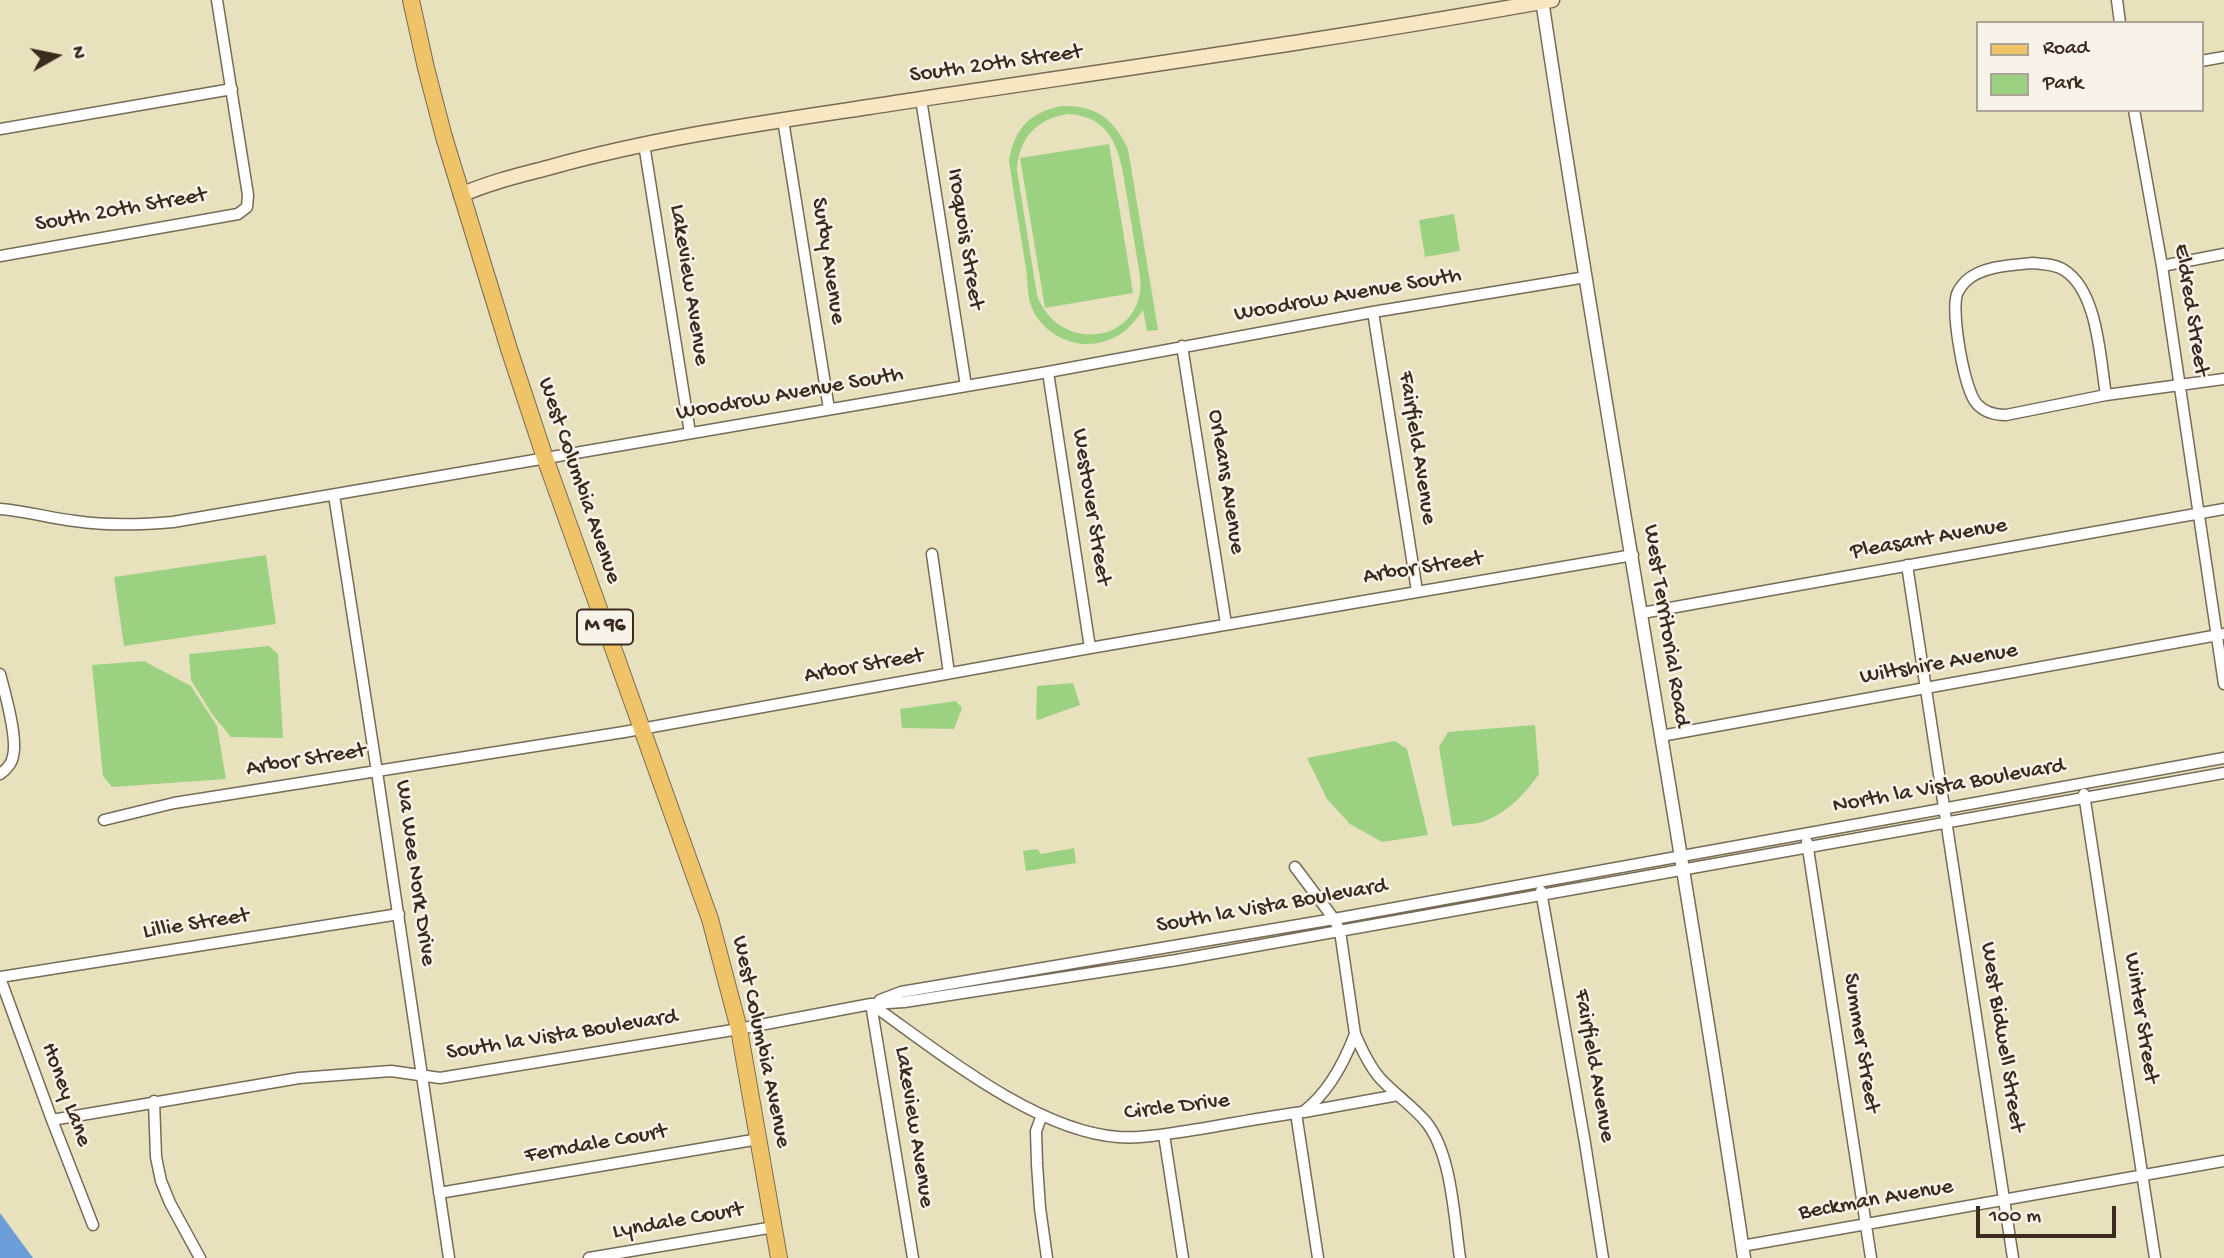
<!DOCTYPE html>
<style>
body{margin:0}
#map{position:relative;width:2224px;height:1258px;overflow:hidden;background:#e8e1bd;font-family:"Gochi Hand",sans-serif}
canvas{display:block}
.legend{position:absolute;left:1976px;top:21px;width:228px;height:91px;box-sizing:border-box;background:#f7f3e8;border:2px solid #aca397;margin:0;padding:9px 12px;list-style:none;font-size:21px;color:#3b2a1e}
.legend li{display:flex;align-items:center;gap:14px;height:35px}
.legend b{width:35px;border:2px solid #aca397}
.north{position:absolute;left:21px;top:21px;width:70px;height:70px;-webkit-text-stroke:5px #f7f3e8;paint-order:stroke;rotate:81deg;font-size:19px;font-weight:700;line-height:28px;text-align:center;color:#3b2a1e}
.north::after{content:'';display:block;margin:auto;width:24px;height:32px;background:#3b2a1e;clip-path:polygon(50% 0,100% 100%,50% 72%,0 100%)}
.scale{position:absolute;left:1976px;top:1206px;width:140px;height:32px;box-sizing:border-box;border:4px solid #3b2a1e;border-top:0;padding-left:9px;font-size:21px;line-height:24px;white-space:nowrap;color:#3b2a1e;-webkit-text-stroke:5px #f7f3e8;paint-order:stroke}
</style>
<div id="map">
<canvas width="2224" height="1258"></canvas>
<ul class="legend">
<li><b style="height:9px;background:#efc469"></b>Road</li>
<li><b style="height:19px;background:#9dd182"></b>Park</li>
</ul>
<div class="north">N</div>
<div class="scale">100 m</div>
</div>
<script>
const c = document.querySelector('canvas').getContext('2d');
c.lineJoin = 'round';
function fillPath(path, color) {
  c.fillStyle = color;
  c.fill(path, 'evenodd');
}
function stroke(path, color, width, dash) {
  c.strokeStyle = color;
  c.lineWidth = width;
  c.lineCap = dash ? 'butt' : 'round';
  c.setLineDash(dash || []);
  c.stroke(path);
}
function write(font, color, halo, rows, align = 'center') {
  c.font = font + ' "Gochi Hand",sans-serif';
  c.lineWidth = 5;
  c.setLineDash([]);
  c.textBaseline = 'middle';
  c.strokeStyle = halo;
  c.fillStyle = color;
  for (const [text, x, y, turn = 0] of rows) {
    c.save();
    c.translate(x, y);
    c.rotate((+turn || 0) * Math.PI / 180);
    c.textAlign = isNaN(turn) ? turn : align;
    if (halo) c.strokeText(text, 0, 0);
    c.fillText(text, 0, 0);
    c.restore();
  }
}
fillPath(new Path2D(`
 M1061 106C1096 105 1113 118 1128 149L1158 330 1147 331 1143 310C1128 332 1112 344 1085 344 1064 343 1042 330 1033 310 1027 299 1028 281 1026 268 1020 232 1014 196 1009 160 1015 128 1029 113 1061 106ZM1068 114C1119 117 1121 162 1128 202 1132 227 1136 252 1140 276 1140 282 1141 288 1140 293 1130 347 1056 349 1037 295L1017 170C1019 138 1036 119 1068 114Z
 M1109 144 1133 293 1045 308 1020 158Z
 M1454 214 1460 251 1425 257 1419 220Z
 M266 555 276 624 124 646 114 577Z
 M269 646 278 654 283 738 231 737 212 714 191 680 189 654Z
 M144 661 191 686 217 726 226 779 112 787 103 776 92 665Z
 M1073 683 1080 705 1038 720 1036 718 1037 686Z
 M956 701 962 708 954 729 902 728 900 709Z
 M1535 725 1539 774C1526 793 1508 812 1485 821 1475 825 1462 824 1452 826L1439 747 1448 732Z
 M1395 741 1407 749 1428 835 1382 842 1350 824 1327 799 1307 758Z
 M1074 848 1076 863 1026 871 1023 851 1037 849 1041 854Z`), '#9dd182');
fillPath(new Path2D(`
 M0 1213 33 1258H0Z`), '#6b9dd6');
const minor = new Path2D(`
 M2117 0 2120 23
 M2201 61 2224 57
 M921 99 966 386
 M2134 110 2162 266 2224 684
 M783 120 829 409
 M0 129 232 89
 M644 144 690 433
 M0 256 238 214 247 207 248 195 217 0
 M2033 263C2043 264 2055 264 2064 270 2098 291 2100 359 2106 395L2006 415C1995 415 1985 413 1977 404 1964 390 1951 313 1957 294 1959 289 1962 285 1966 281 1982 266 2012 265 2033 263Z
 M2162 266 2224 254
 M1373 312 1417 591
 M1182 346 1226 624
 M1048 372 1090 648
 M2106 395 2224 379
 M334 495 377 772 449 1258
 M0 509C26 511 50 518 75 521 108 526 140 525 173 522L1048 372 1373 312 1586 277
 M932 554 949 673
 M1907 565 2013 1258
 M1642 613 2224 509
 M0 674C5 693 18 738 13 756 12 763 6 770 0 774
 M1661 736 2224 634
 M2084 794 2155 1258
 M104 820 174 803 624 732 1090 648 1633 555
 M1807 842 1871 1258
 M1295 867 1334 919 1340 931 1355 1034C1361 1048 1369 1065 1379 1077 1393 1093 1412 1105 1426 1122 1452 1154 1454 1218 1460 1258
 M1541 891 1585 1143 1603 1258
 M0 977 399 914
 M0 978 52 1120 93 1225
 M880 1000 901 992 1334 919 2224 758
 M871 1004C938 1051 1035 1131 1118 1137 1140 1139 1165 1134 1187 1131 1226 1125 1264 1117 1303 1112 1328 1093 1344 1063 1355 1034
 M871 1004 913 1258
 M154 1101 156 1157 161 1181 170 1203 200 1258
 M1304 1112 1398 1095
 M1296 1113 1318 1258
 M1042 1115 1036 1131 1037 1164 1040 1208 1047 1258
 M52 1120 299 1078 391 1071 440 1078 739 1029 871 1004 904 1002 1177 960 2224 773
 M1164 1135 1183 1258
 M439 1193 759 1139
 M1742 1246 2224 1161
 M589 1258 774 1227`);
const tertiary = new Path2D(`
 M1542 0C1605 420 1682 838 1744 1258`);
const secondary = new Path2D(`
 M461 195C490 182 521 175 551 167 655 138 762 123 869 107 1097 72 1325 41 1552 0`);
const primary = new Path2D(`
 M411 0 426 68 444 137 509 349 545 458 710 919 739 1029 779 1258`);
stroke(minor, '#786a56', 13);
stroke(tertiary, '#786a56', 15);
stroke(secondary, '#786a56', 17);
stroke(primary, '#786a56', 18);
stroke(minor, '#fff', 10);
stroke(tertiary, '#fff', 12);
stroke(secondary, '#f9e7c3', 14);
stroke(primary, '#efc469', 16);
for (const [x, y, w] of [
 [605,627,56]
]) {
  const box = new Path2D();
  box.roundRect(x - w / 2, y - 17.5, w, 35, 5);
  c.fillStyle = '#f7f3e8';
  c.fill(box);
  stroke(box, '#3b2a1e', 2);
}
write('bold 21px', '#3b2a1e', null, [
 ["M 96",605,627]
]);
write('23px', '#3b2a1e', '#f7f3e8', [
 ["South 20th Street",996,65,-8],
 ["South 20th Street",121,211,-10],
 ["Iroquois Street",964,239,81],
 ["Surby Avenue",827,261,81],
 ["Lakeview Avenue",688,285,81],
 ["Woodrow Avenue South",1348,296,-10],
 ["Eldred Street",2190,310,81],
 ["Woodrow Avenue South",790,395,-10],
 ["Fairfield Avenue",1416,448,81],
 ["West Columbia Avenue",578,481,71],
 ["Orleans Avenue",1225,482,81],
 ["Westover Street",1090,507,81],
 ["Pleasant Avenue",1929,540,-10],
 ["Arbor Street",1423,569,-9],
 ["West Territorial Road",1665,626,81],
 ["Wiltshire Avenue",1939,665,-10],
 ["Arbor Street",864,667,-10],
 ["Arbor Street",306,761,-9],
 ["North la Vista Boulevard",1949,787,-10],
 ["Wa Wee Nork Drive",414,873,82],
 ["South la Vista Boulevard",1272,907,-10],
 ["Lillie Street",196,925,-9],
 ["Winter Street",2140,1018,81],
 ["South la Vista Boulevard",562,1036,-9],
 ["West Bidwell Street",2001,1037,81],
 ["West Columbia Avenue",760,1042,78],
 ["Summer Street",1860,1043,81],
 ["Fairfield Avenue",1593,1066,80],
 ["Honey Lane",65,1095,70],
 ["Circle Drive",1177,1108,-7],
 ["Lakeview Avenue",913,1127,81],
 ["Ferndale Court",596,1145,-10],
 ["Beckman Avenue",1876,1201,-10],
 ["Lyndale Court",678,1222,-10]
]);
</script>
